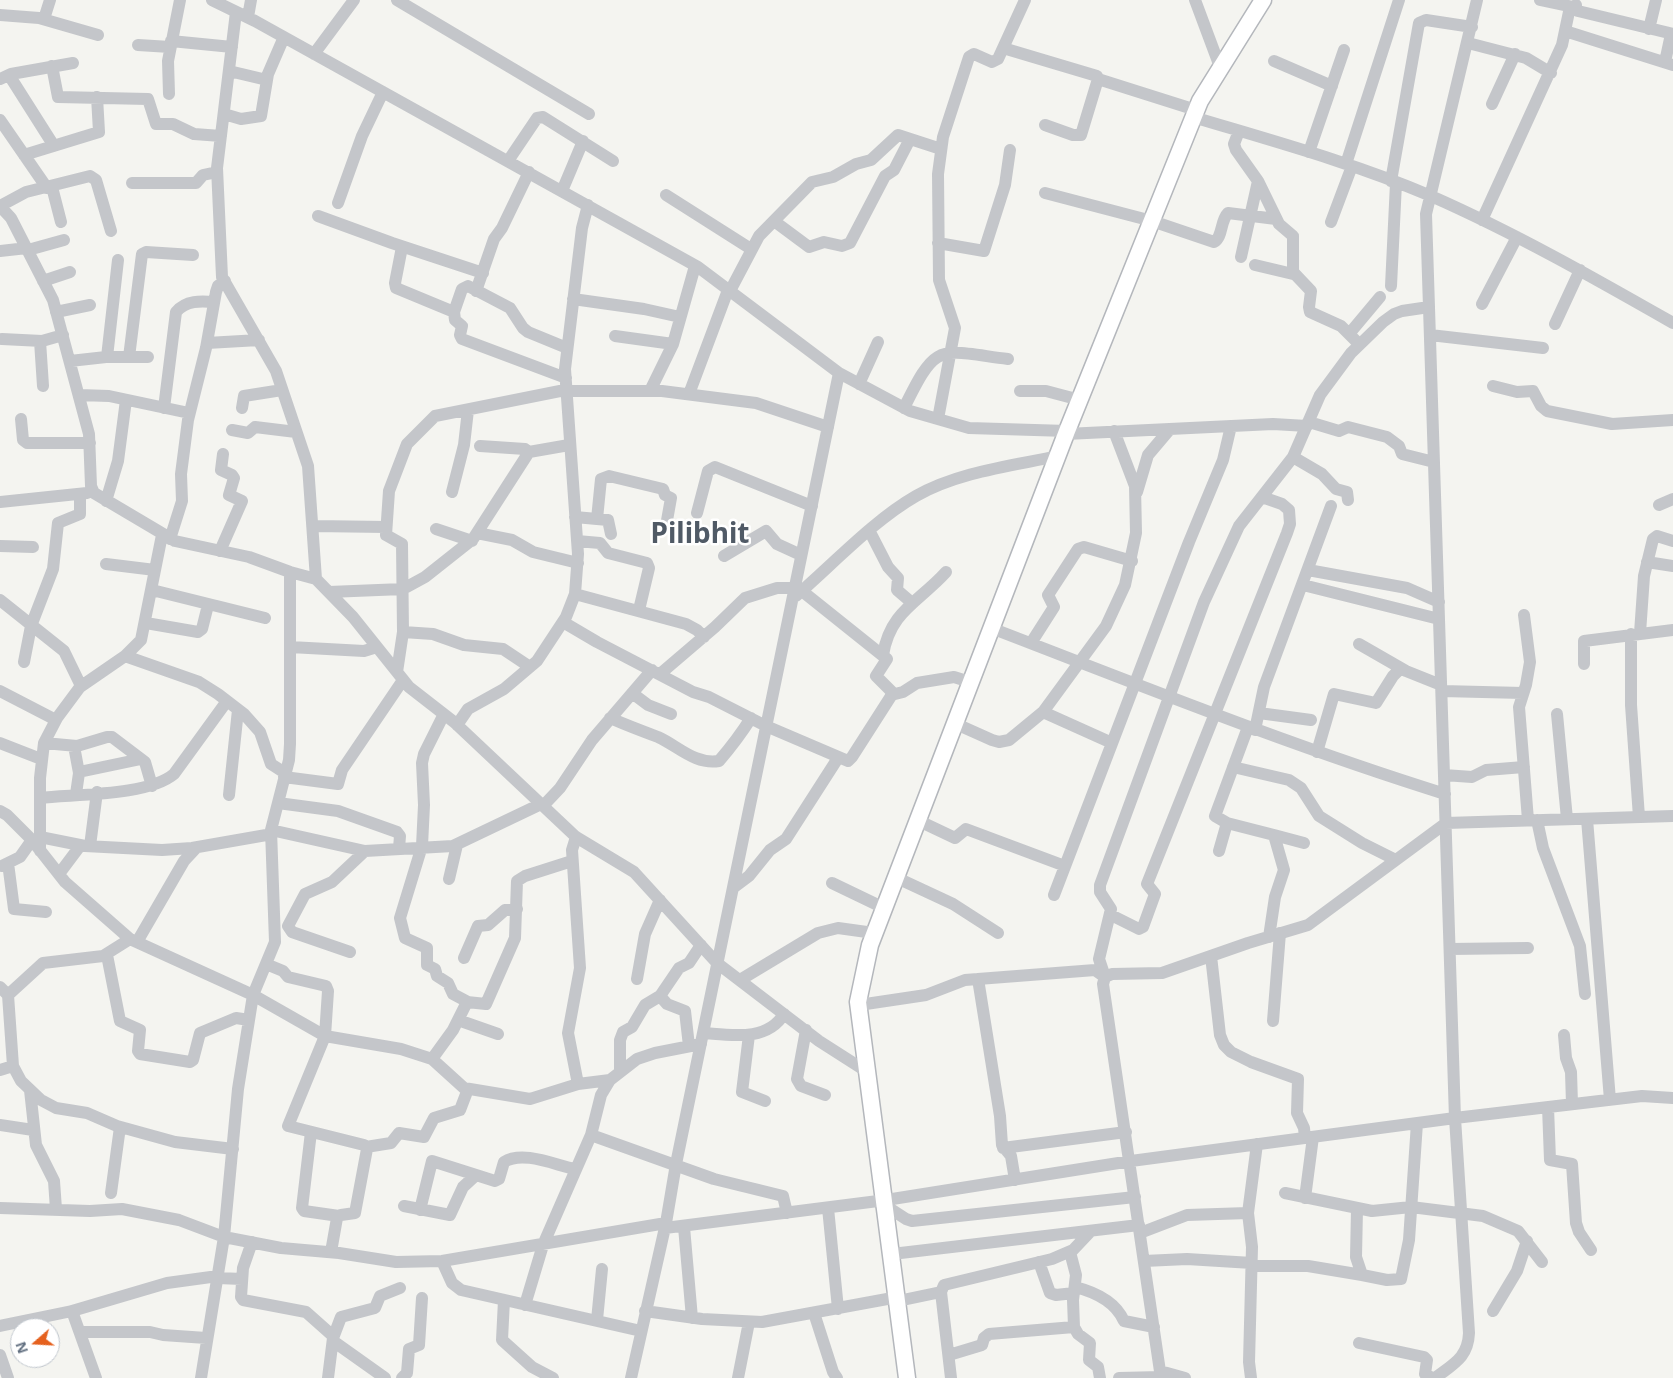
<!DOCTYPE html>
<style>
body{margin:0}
#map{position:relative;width:1673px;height:1378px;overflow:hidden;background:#f4f4f0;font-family:"Noto Sans",sans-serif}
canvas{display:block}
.north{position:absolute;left:10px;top:1318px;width:50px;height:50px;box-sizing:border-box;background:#fff;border:1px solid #c0c6cd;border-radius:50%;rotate:251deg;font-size:14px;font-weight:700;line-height:20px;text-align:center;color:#627081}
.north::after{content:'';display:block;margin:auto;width:18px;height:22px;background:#e5611e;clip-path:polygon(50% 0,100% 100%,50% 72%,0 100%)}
</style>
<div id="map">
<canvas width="1673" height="1378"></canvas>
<div class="north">N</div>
</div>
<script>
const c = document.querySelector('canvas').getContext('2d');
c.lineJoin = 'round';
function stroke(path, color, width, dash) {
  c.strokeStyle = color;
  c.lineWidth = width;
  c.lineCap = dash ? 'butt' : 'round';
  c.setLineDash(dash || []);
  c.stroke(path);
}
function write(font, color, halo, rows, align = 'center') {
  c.font = font + ' "Noto Sans",sans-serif';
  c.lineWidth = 5;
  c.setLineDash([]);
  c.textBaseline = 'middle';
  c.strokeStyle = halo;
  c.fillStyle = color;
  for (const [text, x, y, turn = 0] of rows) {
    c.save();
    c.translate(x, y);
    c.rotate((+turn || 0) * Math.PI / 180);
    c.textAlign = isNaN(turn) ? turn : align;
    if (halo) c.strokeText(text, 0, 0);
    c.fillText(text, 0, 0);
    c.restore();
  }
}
const major = new Path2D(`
 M907 1378 858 1002 870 945 1067 431 1200 101 1263 0`);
stroke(major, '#b4b7bc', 19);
stroke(new Path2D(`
 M212 0 255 21 698 267 839 373 910 411 969 428 1067 431
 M397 0 589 114
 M1195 0 1220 67
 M1540 0 1573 7 1576 5
 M1573 7 1578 11 1673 34
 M236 12 217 168 222 277 276 371 308 466 316 579
 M0 15 39 18 98 35
 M248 17 251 0
 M44 19 50 0
 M1649 29 1656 0
 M1565 31 1673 65
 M171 41 232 47
 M1468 43 1526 58 1551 73
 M138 45 170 47
 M1003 48 1097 76 1098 79 1081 135H1073L1045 125
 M314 54 354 0
 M1274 61 1332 86
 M1665 62 1671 34
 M52 66 58 97 148 99 156 124H173L194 134 221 136
 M229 71 267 80
 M9 75 54 146
 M0 79 11 74 73 63
 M1098 79 1196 110
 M169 94 168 61 180 0
 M1492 104 1515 54
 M224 114 241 119 261 116 268 74 284 37
 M1193 117C1273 141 1354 163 1431 196 1515 233 1594 278 1673 323
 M0 120 47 188
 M1239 131 1234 144 1236 150 1258 181 1279 224 1293 236V272L1311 291 1309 307 1310 312 1341 326 1359 344
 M1309 152 1344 50
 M24 155 99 132 97 97
 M508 161 537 118 543 117 613 161
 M1346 164 1399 0
 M1391 181 1419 23 1426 20 1472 27
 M132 183H196L203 175 217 172
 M52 187 61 222
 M562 191 583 141
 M1045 193 1152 221 1214 242C1223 237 1220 221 1228 213L1276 219
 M666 195 751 249
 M338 203 362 136 383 92
 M0 206 11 218 53 300 89 434 91 486 94 493 175 541 249 557 290 572 316 579 353 617 409 687 454 722 576 837 634 872 717 963 819 1041 869 1073
 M0 206 26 192 90 176 96 180 111 231
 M318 216 392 243 483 273
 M1482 220 1562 45 1570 7
 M774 221 809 247 824 242 842 246 850 243 885 176 894 170 910 139
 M1331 222 1352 166
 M938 243 984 251 1005 185 1010 150
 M402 247 395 283 396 288 454 312 455 320 462 326 460 335 462 339 566 378
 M28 250 64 240
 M0 251 27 248
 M1241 257 1258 181
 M1255 265 1293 274
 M43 281 70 272
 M1391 286 1396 183
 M476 291 494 239 502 228 529 172
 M730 291 759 236 812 182 833 177 856 164 871 160 898 135 941 149
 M573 299 644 309 680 317
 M1482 304 1517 237
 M56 312 90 305
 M454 312 462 289 468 286 510 308 523 328 528 332 567 348
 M1555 324 1580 270
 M1349 334 1380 297
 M1430 335 1543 348
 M615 336 673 344
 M2 339 42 341 63 335
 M40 341 43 386
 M207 343 259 340
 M107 357 118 260
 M129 357 142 254 146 252 193 255
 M70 361 106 357H148
 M859 384 878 342
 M1493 386 1517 392 1533 391 1541 406 1547 411 1612 424 1673 420
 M650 391 673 344 695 266
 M1020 391H1046L1080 400
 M689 394 728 290
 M79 395 109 396 189 413
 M164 408 176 312C186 300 201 301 214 302
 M242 408 244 396 282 390
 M904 408C937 341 937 350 1008 359
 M21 419 23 440 27 443H90
 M938 419 955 328 939 280 938 174 943 137 969 57 974 54 992 62 998 59 1025 0
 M1309 422 1339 431 1348 427 1387 437 1399 446 1402 454 1434 462
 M232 430 248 433 255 427 296 432
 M1066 434 1273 424 1307 426
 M480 446 525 449 529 452
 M1293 457 1322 474 1336 489 1347 492 1348 500
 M452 492 464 445 468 410
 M1137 492 1148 455 1170 429
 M106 501 118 461 126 400
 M0 502 87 493
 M1659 505 1673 499
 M697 513 708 471 715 467 812 506
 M575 517 608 520 611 534
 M597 519 601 479 609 476 663 489 665 495 671 498 666 526
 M313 526 386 527
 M436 529 472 541
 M870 532 888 567 898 578 897 590 911 602
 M477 533 512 540 533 552 578 563
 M170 539 182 501 181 474 188 420 206 348 216 292 218 286 225 281
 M577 541 600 543 608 553 647 563 649 568 639 610
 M0 546 33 547
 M220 551 242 501 229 495 234 478 232 475 221 470 223 454
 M724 556 766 531 777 544 801 555
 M1647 562 1673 566
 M106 564 155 570
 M1308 570 1407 588 1439 602
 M290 572V744L289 760 271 830 275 942 253 995 325 1036 401 1049 432 1059 464 1088 530 1099 578 1084 610 1080 637 1059 655 1053 701 1044
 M1303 585 1439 619
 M152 590 265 618
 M329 592 403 589 425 577 473 539 529 452 569 445
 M575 594 686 624 697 630 704 637
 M796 596C833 564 874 520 916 496 958 472 1011 466 1058 456
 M0 600 64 651 81 686
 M1524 615 1530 662 1526 685 1519 707 1528 820
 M563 622 597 642 693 692 709 697 766 726 848 761 852 757 893 693 876 676 887 659 802 591
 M146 623 198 632 202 629 208 605
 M991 628C1142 686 1291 746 1445 794
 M403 632 433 634 464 645 503 649 530 667
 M1640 633 1644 576 1653 539 1657 536 1673 541
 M1631 634V705L1639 817
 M1031 643 1054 607 1048 595 1078 549 1084 547 1132 561
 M1359 644 1406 671 1441 685
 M290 647 364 651 377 647
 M883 655C890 611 919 602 946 572
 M125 656 199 682 218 694 244 714 260 732 271 764 285 773
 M24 662 31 626 53 569 58 523 80 514V494
 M1584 664V641L1673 630
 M397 672 403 632 402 544 386 535 389 491 407 444 435 416 560 391H662L756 403 828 427
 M660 674 715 627 745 598 777 588H795
 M0 691 56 720
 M1442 691 1523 693
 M632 693 648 705 671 714
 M891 695 903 692 917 683 954 677 970 682
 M1043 712 1112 743
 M1259 713 1311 720
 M444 714 424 754 422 763 424 805 422 846 400 918 405 938 427 948V965L435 969 437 976 448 983 453 994 468 1002
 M1557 714 1567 819
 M610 718C626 725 642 731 658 737 678 746 695 765 719 761 731 747 741 734 751 718
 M954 723 992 740 999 742 1009 740 1043 712 1106 626 1125 585 1136 533 1135 486 1114 431
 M457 725 468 709 504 689 537 661 566 617 575 594 578 554 565 369 582 228 588 205
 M1248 727 1215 816 1227 823 1274 835 1284 870 1275 897 1269 937
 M1255 730 1264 687 1331 506
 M0 743 41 759
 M44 743 77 746 107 737H112L145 762 152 786
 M74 746 79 773 76 794
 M1317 752 1334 694 1376 703 1393 676 1401 668
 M1233 767 1289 780 1301 788 1319 816 1362 843 1396 860
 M79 772 141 759
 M1444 775 1472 777 1486 770 1524 767
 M284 777 338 784 342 770 403 680
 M229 795 238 710
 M40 798C75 794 148 796 174 774L227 701
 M278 803 338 811 397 832 400 836 399 848
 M543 806 560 788 592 740 652 670
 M0 811 7 815 32 840 65 882 130 939 253 995 238 1089 224 1237 201 1378
 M1587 819 1610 1100
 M917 820 955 838 966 829 1065 866
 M1537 820 1543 848 1580 946 1585 994
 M271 830 365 851 453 846 541 804
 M1274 835 1304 843
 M40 837 85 846 162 850 192 848 272 834
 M576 837 572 850 580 968 568 1033 578 1084
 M90 846 97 792
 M40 851V778L44 743 57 718 80 687 125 656 141 640 162 535
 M1219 851 1227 823
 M8 863 14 909 46 912
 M2 866 20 857 32 840
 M59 874 80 846
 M895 877 953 904 998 933
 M449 879 457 845
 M832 883 884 908
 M733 888 749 876 770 850 786 839 838 758
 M1054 895 1189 542 1223 460 1231 426
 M1111 915 1139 929 1143 927 1155 894 1147 884 1287 533 1290 524 1289 510 1282 504 1262 497
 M137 942 184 861 197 847
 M1450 949 1528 948
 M350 952 292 932 288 926 305 894 332 882 365 851
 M107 955 120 1021 140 1030 138 1051 140 1054 190 1062 193 1060 200 1033 236 1018 249 1020
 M1211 956 1220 1035 1224 1045 1231 1052 1251 1062 1298 1079 1297 1113 1304 1128 1305 1138
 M464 958 478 926 488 925 505 910 517 909
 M266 964 283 971 288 977 326 986 328 991 325 1036 288 1126 364 1145 367 1149 355 1213 341 1215 337 1218 331 1252
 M1105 977 1099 959 1111 909 1100 892V885L1204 602 1239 526 1293 457 1320 395 1351 353 1383 322 1394 314 1402 311 1429 307
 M637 979 645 934 660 900
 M978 979 1000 1116 1002 1145 1011 1156 1015 1180
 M740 980 818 933 838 928 874 933
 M0 987 8 995 13 1066 21 1081 41 1100 56 1108 87 1113 117 1126 175 1142 233 1149
 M8 995 43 963 103 956 130 939
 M660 996 667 1004 685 1011 689 1046
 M859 1005 926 995 965 980 1095 970 1105 977
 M458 1020 498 1034
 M1273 1021 1280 933
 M806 1030 797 1079 801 1086 825 1095
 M703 1033C731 1035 767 1042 784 1014
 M749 1035 742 1092 765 1101
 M1564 1035 1566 1058 1571 1072 1572 1104
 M432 1059 453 1030 467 1002 486 1004 515 938 517 881 525 876 572 861
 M0 1070 13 1066
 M620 1072V1040L623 1032 632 1027 645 1005 660 996 679 968 689 963 701 945
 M30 1090 36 1145 54 1181 56 1209
 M1548 1107 1550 1160 1572 1164 1576 1223 1579 1232 1591 1250
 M0 1125 33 1130
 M311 1132 302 1208 304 1211 339 1216
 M591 1135 714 1179 783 1196 787 1213
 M366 1147 391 1143 399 1133 424 1137 434 1118 460 1110 468 1089
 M1003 1148 1126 1132
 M111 1193 120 1127
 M1285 1193 1372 1211 1411 1207 1483 1216 1518 1231 1542 1262
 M1305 1198 1313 1137
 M404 1206 450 1215 463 1187 476 1175
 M886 1206 906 1219 912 1221 1135 1197
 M0 1208 90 1211 122 1209 179 1220 224 1237 281 1248 339 1253 396 1262 442 1261 666 1223
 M828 1208 838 1309
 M1357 1209 1356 1257 1362 1275 1387 1280 1401 1279 1409 1240 1417 1123
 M420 1210 432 1161 495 1181 499 1179 504 1162C523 1150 555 1165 575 1169
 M684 1227 692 1318
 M665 1228 886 1200 1131 1161 1455 1118 1642 1096 1673 1098
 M1140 1233 1187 1215 1248 1213
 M252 1242 243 1268 241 1297 243 1300 306 1312 333 1336
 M1070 1252 1076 1275 1073 1300 1074 1327 1078 1334 1090 1343 1089 1360 1098 1367 1100 1378
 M892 1254 1139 1225
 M442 1261 452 1283 461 1290 641 1331
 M1144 1261 1187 1259 1252 1263
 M1039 1262 1050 1293 1056 1295 1074 1293
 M1252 1266H1308L1362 1275
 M218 1278 242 1279
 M1075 1287C1095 1292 1115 1301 1124 1321L1154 1327
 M504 1300 502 1340 532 1367 553 1378
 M898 1301 941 1292
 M525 1305 543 1245 591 1135 601 1095 610 1080
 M72 1311 96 1378
 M645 1311 702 1319 762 1322 898 1297
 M1493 1311 1517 1271 1527 1241
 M814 1313 833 1372 837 1378
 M597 1320 602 1269
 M0 1326 72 1311 167 1283 218 1276
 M80 1332H150L163 1335 206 1338
 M333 1341 385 1378
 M1359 1343 1424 1357 1427 1360 1425 1374 1432 1378
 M0 1355 8 1378
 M949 1355 982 1345 984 1338 989 1334 1074 1327
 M1160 1371 1185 1378
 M328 1378 333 1338 341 1317 375 1308 380 1296 400 1288
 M402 1378 407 1373 409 1349 419 1345 422 1298
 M631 1378 666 1223 676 1164 839 373
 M738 1378 749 1322
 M951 1378 941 1292 944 1285 1052 1259 1073 1250 1090 1232
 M1119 1378 1161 1377
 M1161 1378 1103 984 1105 977 1112 974 1162 973 1248 943 1308 925 1446 823 1673 816
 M1251 1378 1249 1362 1252 1247 1248 1213 1257 1144
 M1435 1378C1453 1364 1468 1358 1469 1333L1455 1118 1426 214 1477 0`), '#c4c6ca', 12);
stroke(major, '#fff', 16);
write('bold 28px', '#505a66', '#fff', [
 ["Pilibhit",700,535]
]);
</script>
